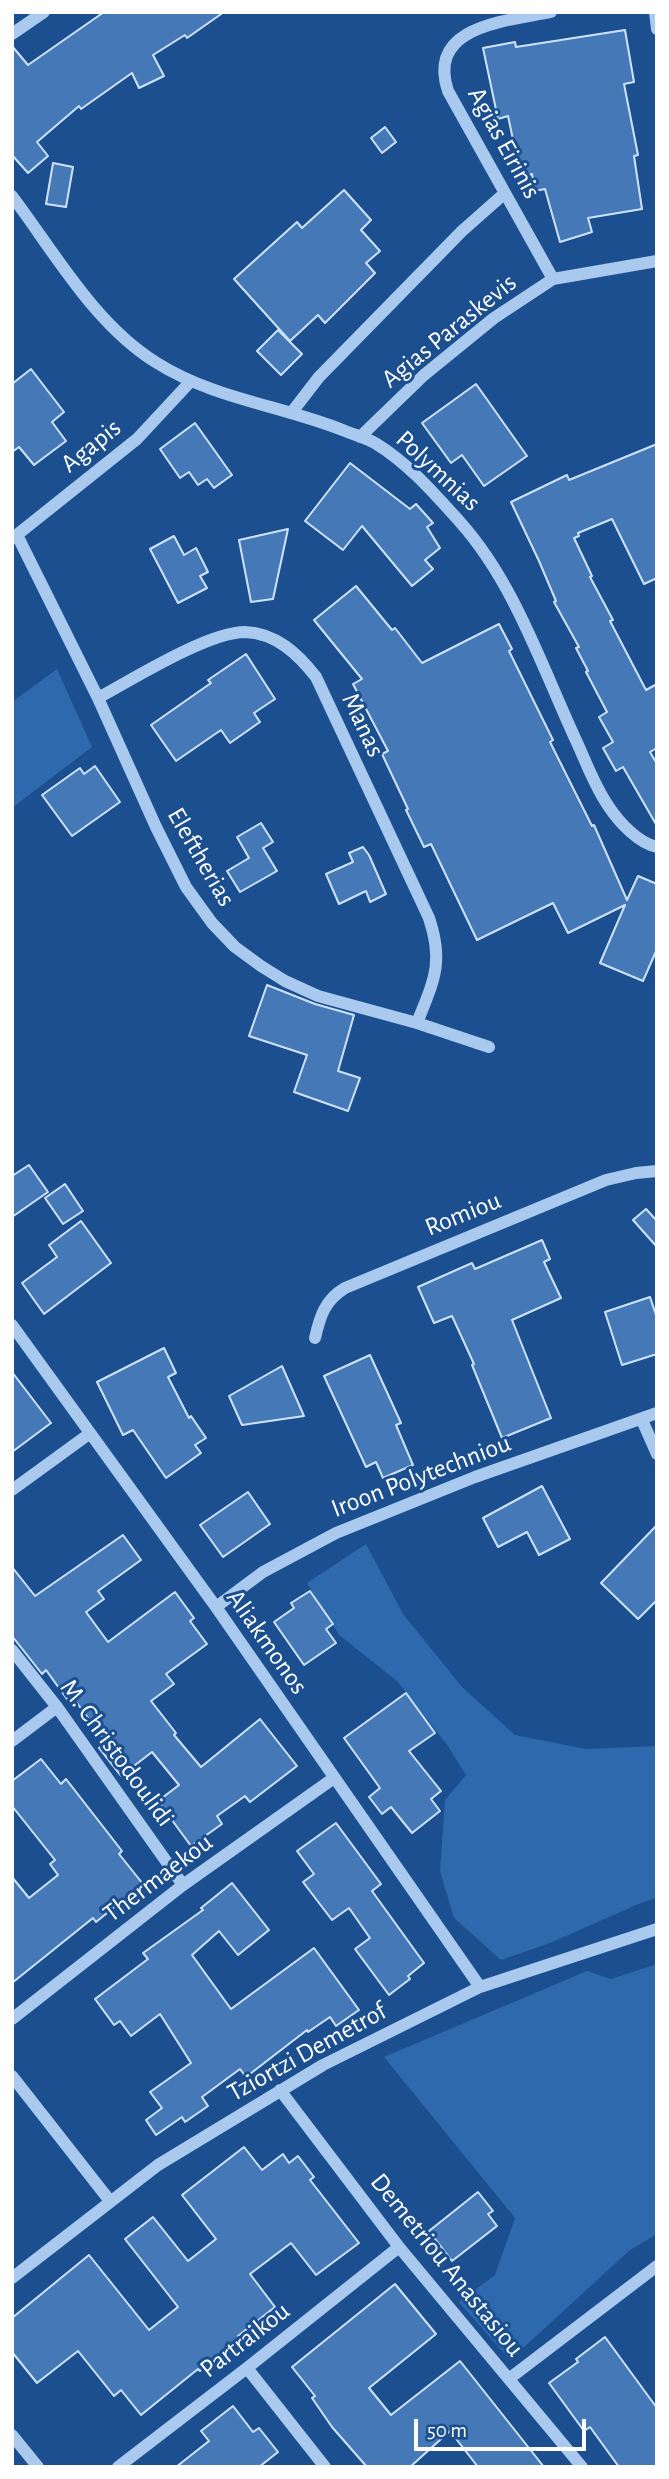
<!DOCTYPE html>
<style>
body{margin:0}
#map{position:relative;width:669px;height:2479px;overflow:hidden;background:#1b4f8f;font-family:"Alegreya Sans",sans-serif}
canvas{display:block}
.frame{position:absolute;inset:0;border:14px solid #fff;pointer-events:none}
.scale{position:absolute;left:414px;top:2419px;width:172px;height:32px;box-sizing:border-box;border:4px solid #fff;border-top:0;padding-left:9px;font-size:21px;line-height:24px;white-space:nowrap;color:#fff;-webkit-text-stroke:5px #1b4f8f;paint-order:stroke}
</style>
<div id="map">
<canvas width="669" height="2479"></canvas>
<div class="frame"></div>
<div class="scale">50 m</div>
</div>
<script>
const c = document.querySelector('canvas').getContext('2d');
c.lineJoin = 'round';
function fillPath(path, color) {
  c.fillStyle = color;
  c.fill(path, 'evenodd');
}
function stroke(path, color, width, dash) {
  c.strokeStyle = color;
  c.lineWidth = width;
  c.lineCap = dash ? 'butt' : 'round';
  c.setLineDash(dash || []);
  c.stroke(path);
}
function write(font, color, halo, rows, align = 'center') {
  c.font = font + ' "Alegreya Sans",sans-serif';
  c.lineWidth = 6;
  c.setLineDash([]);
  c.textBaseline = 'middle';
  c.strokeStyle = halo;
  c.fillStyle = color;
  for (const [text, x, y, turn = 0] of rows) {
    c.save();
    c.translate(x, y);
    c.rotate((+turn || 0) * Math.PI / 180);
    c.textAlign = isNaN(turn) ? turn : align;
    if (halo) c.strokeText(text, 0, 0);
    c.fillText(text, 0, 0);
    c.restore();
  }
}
fillPath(new Path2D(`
 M57 669 92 747 12 808V702Z
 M366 1544 403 1614 462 1687 515 1735 586 1749 657 1746V1898L643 1902 550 1943 501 1960 454 1918 440 1871 445 1800 466 1775 448 1746 397 1681 339 1635 307 1583Z
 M657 1964V2234L630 2250 510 2360 459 2302 495 2275 515 2218 384 2057 587 1971 611 1979Z`), '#2e69ad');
const building = new Path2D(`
 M104 12H224L187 38 185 35 153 55 164 76 139 88 132 73 81 109 79 106 37 142 48 156 28 173 12 155V46L28 65Z
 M625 30 634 82 624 84 638 155 634 156 642 209 588 218 592 232 560 242 545 189 535 191 532 174 521 177 508 116 498 119 483 48 515 42 516 47Z
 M385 127 396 142 382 153 371 138Z
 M53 163 73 167 66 207 46 204Z
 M344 190 371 220 361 230 380 251 366 263 375 273 325 323 318 315 290 341 234 279 297 222 302 228Z
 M278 330 302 354 281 375 257 351Z
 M31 369 64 412 52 422 66 441 34 465 19 447 12 452V384Z
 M476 384 527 456 484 486 462 455 451 463 422 423Z
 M195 423 232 475 214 488 207 479 198 485 189 472 180 478 160 449Z
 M657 444V578L644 584 612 519 578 533 579 536 574 538 592 576 590 577 613 620 610 621 646 690 657 684V748L650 752 657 764V826L623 767 616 771 603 748 613 742 599 717 607 712 586 672 588 671 576 648 579 647 554 602 556 601 539 561 511 502 567 475 569 480Z
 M350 463 410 509 416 504 433 523 427 527 440 548 425 560 433 569 412 586 362 526 343 550 305 521Z
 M288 529 273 599 251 602 239 540Z
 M174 536 184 555 196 548 208 572 200 576 207 588 178 603 150 549Z
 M356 586 392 630 395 628 422 663 499 624 512 649 509 651 553 740 550 742 592 826 594 825 627 900 638 876 657 884V949L643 981 600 963 625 905 568 933 553 903 477 940 431 844 424 847 406 810 408 809 382 754 388 751 353 684 362 679 314 620Z
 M246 654 275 699 254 713 260 722 230 743 221 730 176 761 151 725 211 683 208 680Z
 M95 766 120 802 72 836 42 795 80 768 84 774Z
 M261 823 273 842 263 848 277 871 240 892 227 871 249 858 237 837Z
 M363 847 369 855 386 894 370 902 366 891 339 904 326 874 353 862 349 853Z
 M267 985 315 1004 354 1015 338 1071 360 1078 348 1111 294 1092 307 1055 249 1036Z
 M29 1165 48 1192 12 1217V1176Z
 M65 1184 83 1211 63 1224 45 1198Z
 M646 1209 657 1221V1247L633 1220Z
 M81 1221 111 1263 44 1314 22 1283 57 1257 49 1245Z
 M542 1240 550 1259 544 1262 561 1298 512 1320 551 1418 502 1438 472 1365 474 1364 452 1316 434 1323 418 1287 472 1263 475 1269Z
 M650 1297 657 1318V1354L622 1365 605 1312Z
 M164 1348 176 1373 168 1377 189 1418 191 1416 206 1438 195 1445 201 1453 166 1478 133 1430 123 1435 97 1382Z
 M370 1355 401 1423 396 1425 413 1465 383 1478 376 1462 366 1467 324 1376Z
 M282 1366 304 1416 242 1425 229 1396Z
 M12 1372 51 1423 12 1452Z
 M542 1486 570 1539 539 1555 527 1532 498 1547 483 1518Z
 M248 1492 270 1524 223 1557 200 1525Z
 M657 1525V1600L638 1619 601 1583Z
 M123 1535 141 1560 98 1591 104 1599 86 1612 108 1642 175 1592 194 1618 190 1621 207 1644 166 1674 174 1684 151 1701 176 1733 174 1735 201 1767 260 1719 297 1766 250 1802 245 1796 217 1816 222 1824 191 1846 158 1801 179 1785 152 1752 121 1776 99 1748 106 1742 77 1703 72 1706 46 1670 42 1674 12 1636V1567L35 1596Z
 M310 1591 333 1624 326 1629 336 1643 304 1665 274 1622 294 1608 291 1603Z
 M406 1693 435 1733 409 1751 441 1791 431 1799 440 1811 412 1833 391 1807 382 1814 369 1797 380 1788 344 1738Z
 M41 1759 61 1784 66 1779 122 1851 119 1854 143 1884 96 1922 93 1918 12 1983V1877L29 1898 58 1875 50 1864 55 1860 12 1806V1781Z
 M336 1823 381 1884 372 1891 424 1963 408 1976 410 1979 389 1995 355 1949 370 1938 349 1908 332 1920 303 1882 314 1874 297 1851Z
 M232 1883 269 1930 238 1955 219 1931 192 1955 231 2009 314 1948 359 2010 336 2026 330 2017 308 2032 307 2030 246 2077 240 2069 202 2097 208 2106 185 2122 182 2117 156 2135 146 2120 162 2108 150 2092 191 2063 160 2014 131 2036 120 2021 114 2025 95 1999 148 1959 143 1953 203 1910 201 1908Z
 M244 2147 262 2170 283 2154 289 2163 298 2156 314 2177 310 2180 359 2243 316 2275 291 2243 250 2274 275 2307 238 2336 240 2339 200 2371 198 2369 141 2415 121 2390 114 2396 78 2351 37 2383 12 2352V2318L89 2255 149 2330 178 2307 125 2239 153 2217 188 2261 216 2239 182 2195Z
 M478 2192 493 2211 488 2214 497 2226 452 2261 429 2231Z
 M395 2284 436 2334 369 2388 391 2415 460 2361 544 2467H478L450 2431 410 2467H367L332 2427 312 2398 315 2396 292 2367Z
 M605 2337 657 2408V2467H619L590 2427 584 2431 549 2383 578 2362 576 2359Z
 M233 2406 253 2432 259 2428 278 2452 259 2467H176L209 2441 201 2431Z`);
fillPath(building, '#4478b7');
stroke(building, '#cfe3fa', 2);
stroke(new Path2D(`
 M551 12C508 21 426 25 448 91L553 279
 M655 12 657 29
 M12 34 44 12
 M12 196C55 253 95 325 157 363 214 399 284 406 345 431 355 435 366 438 375 443 408 463 434 493 460 522 513 581 541 664 574 736 585 759 594 786 609 807 619 822 638 843 657 847
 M292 412 319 377 462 231 505 193
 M360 437 424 375 494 318 553 279 657 261
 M17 535 98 698 156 827 186 887 212 923 235 947 261 966 285 981 318 996 417 1023 489 1047
 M13 538 137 439 191 381
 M98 698C133 679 208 632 245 632 276 633 298 654 316 677L429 918C444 963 434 980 417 1023
 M12 1325 216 1607 480 1987
 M315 1338C320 1316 325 1300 345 1288L606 1180 636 1173 657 1171
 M642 1420 657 1454
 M12 1490 89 1434
 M216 1607 263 1572 336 1533 475 1477 657 1413
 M12 1650 57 1707 183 1885
 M12 1741 57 1707
 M12 2019 183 1885 334 1778
 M12 2076 110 2201
 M280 2090 399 2247 582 2467
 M12 2278 158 2165 323 2065 480 1987 657 1929
 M247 2368 325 2467
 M510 2378 657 2266
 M12 2435 38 2467
 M118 2467 247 2368 399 2247`), '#a9c9ee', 12);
write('26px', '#fff', '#1b4f8f', [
 ["Agias Eirinis",504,143,61],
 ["Agias Paraskevis",449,331,-39],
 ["Agapis",91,446,-39],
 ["Polymnias",438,471,43],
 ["Manas",363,725,65],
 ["Eleftherias",201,857,60],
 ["Romiou",463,1214,-22],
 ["Iroon Polytechniou",421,1476,-21],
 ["Aliakmonos",267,1642,55],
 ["M. Christodoulidi",117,1753,54],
 ["Thermaekou",158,1878,-37],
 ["Tziortzi Demetrof",307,2052,-29],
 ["Demetriou Anastasiou",447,2265,51],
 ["Partraikou",245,2340,-38]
]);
</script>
